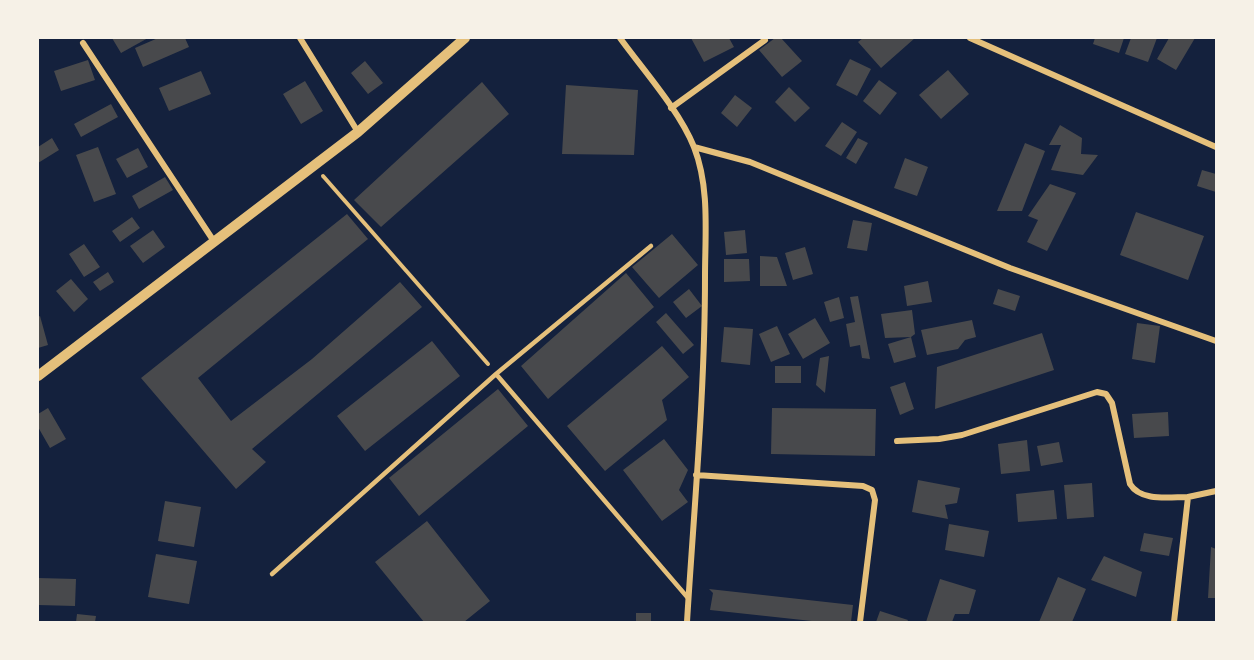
<!DOCTYPE html>
<style>
body{margin:0}
#map{position:relative;width:1254px;height:660px;overflow:hidden;background:#14213d;font-family:Literata,serif}
canvas{display:block}
.frame{position:absolute;inset:0;border:39px solid #f6f1e7;pointer-events:none}
</style>
<div id="map">
<canvas width="1254" height="660"></canvas>
<div class="frame"></div>
</div>
<script>
const c = document.querySelector('canvas').getContext('2d');
c.lineJoin = 'round';
function fillPath(path, color) {
  c.fillStyle = color;
  c.fill(path, 'evenodd');
}
function stroke(path, color, width, dash) {
  c.strokeStyle = color;
  c.lineWidth = width;
  c.lineCap = dash ? 'butt' : 'round';
  c.setLineDash(dash || []);
  c.stroke(path);
}
fillPath(new Path2D(`
 M112 38H148L121 53Z
 M158 38H185L189 47 143 67 135 48Z
 M691 38H729L734 47 704 62Z
 M775 38H781L802 61 782 77 759 50Z
 M863 38H915L881 68 858 42Z
 M1095 38H1124L1119 53 1093 44Z
 M1131 38H1157L1148 62 1125 54Z
 M1169 38H1195L1176 70 1157 59Z
 M850 59 871 69 857 96 836 85Z
 M88 60 95 80 61 91 54 71Z
 M365 61 383 83 368 94 351 73Z
 M948 70 969 94 941 119 919 95Z
 M201 71 211 94 169 111 159 88Z
 M879 80 897 93 880 115 863 101Z
 M305 81 323 111 301 124 283 94Z
 M482 82 509 114 381 227 354 200Z
 M566 85 638 90 634 155 562 154Z
 M789 87 810 108 795 122 775 102Z
 M735 95 752 108 737 127 721 113Z
 M111 104 118 117 81 137 74 124Z
 M842 122 857 132 841 156 825 146Z
 M1060 125 1082 138 1081 154 1098 155 1083 175 1051 170 1061 145H1049Z
 M52 138 59 150 38 163V147Z
 M858 138 868 143 856 164 846 158Z
 M1025 143 1045 151 1022 211H997Z
 M98 147 116 194 94 202 76 155Z
 M138 148 148 167 127 178 116 159Z
 M905 158 928 167 917 196 894 188Z
 M1202 170 1216 174V192L1197 186Z
 M165 177 173 190 139 209 132 196Z
 M1050 184 1076 193 1047 251 1027 242 1038 220 1028 216Z
 M1136 212 1204 236 1188 280 1120 255Z
 M347 214 368 239 198 378 231 421 312 359 400 282 422 307 252 449 266 462 236 489 141 378Z
 M132 217 140 228 120 242 112 231Z
 M853 220 872 223 867 251 847 248Z
 M153 230 165 247 143 263 130 246Z
 M745 230 747 253 726 255 724 232Z
 M672 234 698 265 659 298 632 267Z
 M84 244 100 267 84 277 69 254Z
 M805 247 813 274 793 280 785 253Z
 M760 256 777 257 787 286H760Z
 M724 259H749L750 281 724 282Z
 M108 272 114 282 100 291 93 282Z
 M626 273 654 307 548 399 521 366Z
 M71 279 88 299 74 312 56 291Z
 M928 281 932 302 907 306 904 286Z
 M689 289 702 306 686 318 673 302Z
 M998 289 1020 296 1015 311 993 304Z
 M858 296 870 359 862 358 860 345 850 347 846 324 855 322 850 297Z
 M839 297 844 318 830 322 824 302Z
 M912 310 915 334 911 337 885 338 881 314Z
 M666 313 694 345 683 354 656 322Z
 M40 316 48 345 38 348V317Z
 M815 318 830 343 803 359 788 334Z
 M972 320 976 337 965 340 958 349 927 355 921 330Z
 M1137 323 1160 326 1155 363 1132 359Z
 M777 326 790 354 771 362 759 334Z
 M724 327 753 329 750 365 721 362Z
 M1042 333 1054 370 935 409 937 367Z
 M911 337 916 357 894 363 888 344Z
 M432 341 460 376 365 451 337 416Z
 M662 346 689 377 662 400 667 420 605 471 567 426Z
 M829 356 825 393 816 385 820 358Z
 M775 366H801V383H775Z
 M905 382 914 409 900 415 890 387Z
 M498 389 528 426 419 516 389 478Z
 M48 408 66 439 50 448 38 427V414Z
 M772 408 876 409 875 456 771 454Z
 M1168 412 1169 436 1134 438 1132 414Z
 M664 439 688 470 679 490 688 502 662 521 623 470Z
 M1027 440 1030 471 1001 474 998 444Z
 M1059 442 1063 462 1041 466 1037 446Z
 M918 480 960 488 957 503 945 505 948 519 912 512Z
 M1092 483 1094 517 1067 519 1064 485Z
 M1054 490 1057 519 1018 522 1016 494Z
 M165 501 201 507 194 547 158 541Z
 M427 521 490 601 464 622H424L375 562Z
 M949 524 989 531 984 557 945 550Z
 M1144 533 1173 538 1169 556 1140 551Z
 M1211 547 1216 549V598H1208Z
 M156 554 197 561 189 604 148 597Z
 M1104 556 1142 572 1136 597 1091 580Z
 M1058 577 1086 589 1072 622H1039Z
 M38 578 76 579 75 606 38 605Z
 M940 579 976 590 969 614H955L952 622H926Z
 M709 589 853 605 851 622H821L710 610 713 593Z
 M880 611 908 620 907 622H876Z
 M636 613H651V622H636Z
 M77 614 96 616 95 622H76Z`), '#48494c');
stroke(new Path2D(`
 M323 176 488 364`), '#e5c07b', 4);
stroke(new Path2D(`
 M496 374 688 598
 M272 574 496 374 651 246`), '#e5c07b', 4.5);
stroke(new Path2D(`
 M300 38 358 132
 M620 38C644 71 679 110 694 147 710 188 705 234 705 277 705 392 694 508 687 622
 M970 38 1216 147
 M83 43 215 243
 M671 108 765 40
 M694 147 750 162 1010 268 1216 341
 M897 441 939 439 962 435 1097 392 1106 394 1112 403 1130 484C1141 502 1169 497 1188 497
 M696 475 863 486 872 490 875 500 860 622
 M1174 622 1188 497 1216 491`), '#e5c07b', 6);
stroke(new Path2D(`
 M38 376 358 132 465 38`), '#e5c07b', 10);
</script>
